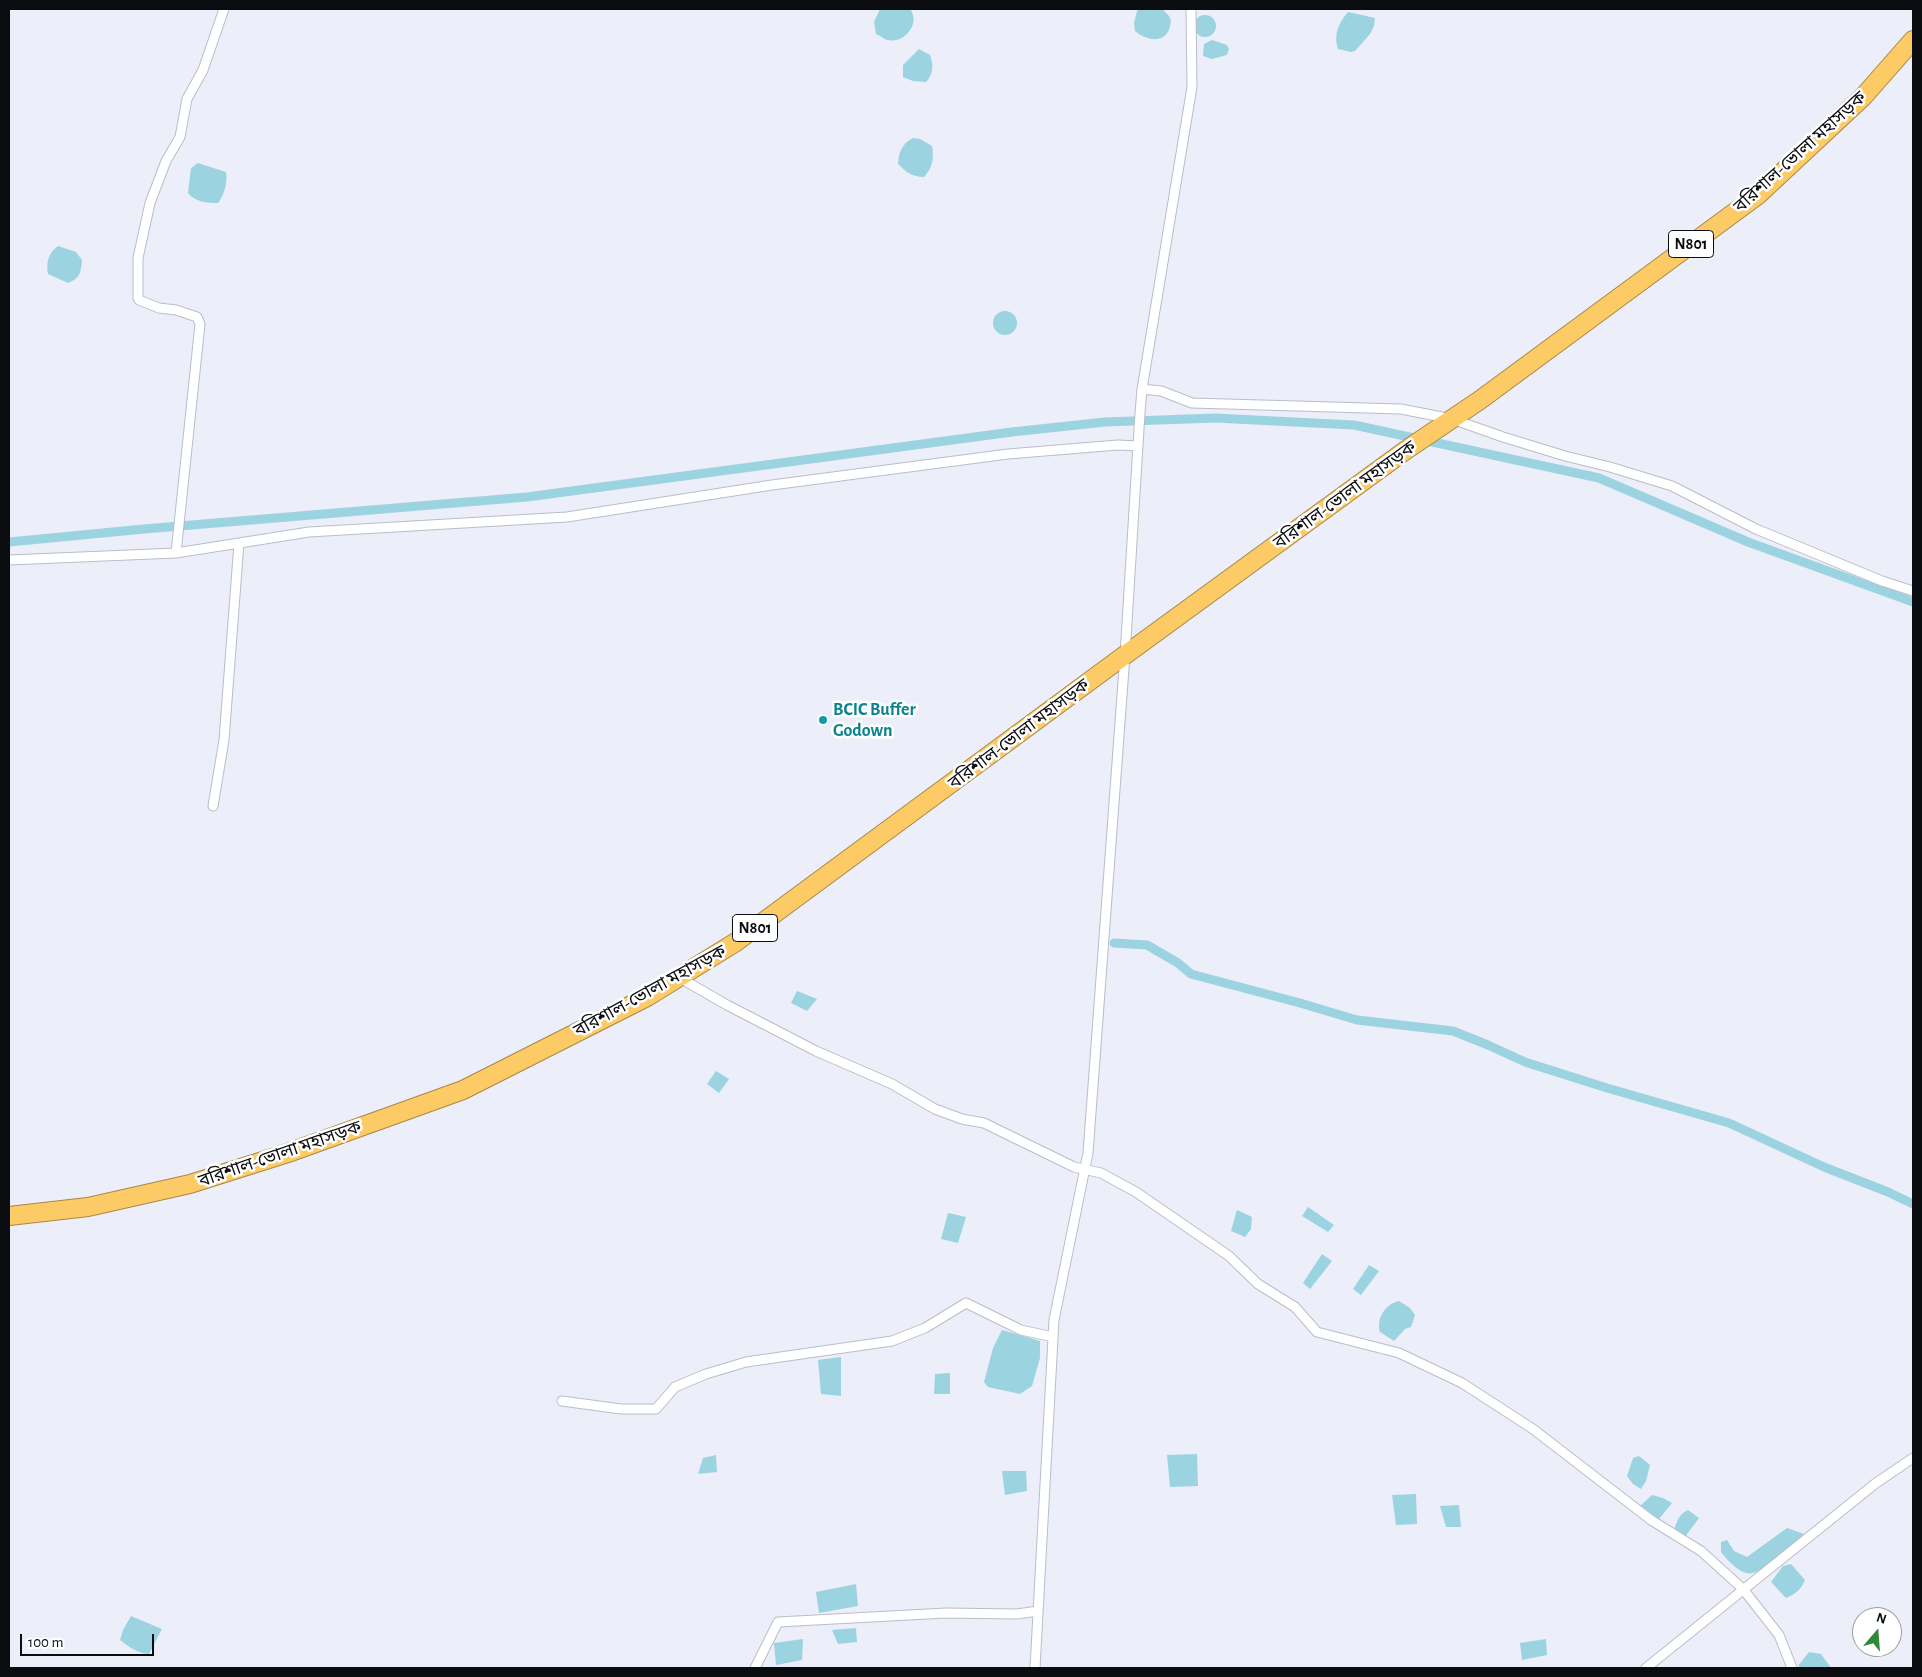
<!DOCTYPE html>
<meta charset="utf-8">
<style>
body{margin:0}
#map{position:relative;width:1922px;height:1677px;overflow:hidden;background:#eceef9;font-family:"Alegreya Sans",sans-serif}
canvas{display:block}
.frame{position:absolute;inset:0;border:10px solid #0b0c0f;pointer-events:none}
.north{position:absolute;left:1852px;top:1607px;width:50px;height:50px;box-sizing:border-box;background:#fff;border:1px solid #9d9e9f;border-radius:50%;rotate:18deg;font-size:14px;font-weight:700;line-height:20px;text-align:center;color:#0b0c0f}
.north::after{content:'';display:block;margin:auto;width:18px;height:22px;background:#2f8939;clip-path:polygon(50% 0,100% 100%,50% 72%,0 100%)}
.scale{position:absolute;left:20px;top:1634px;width:134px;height:22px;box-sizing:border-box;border:2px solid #0b0c0f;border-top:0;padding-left:6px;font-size:15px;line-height:18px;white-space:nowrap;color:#0b0c0f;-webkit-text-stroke:4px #fff;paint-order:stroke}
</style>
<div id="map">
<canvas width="1922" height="1677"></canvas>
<div class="frame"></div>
<div class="north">N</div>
<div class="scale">100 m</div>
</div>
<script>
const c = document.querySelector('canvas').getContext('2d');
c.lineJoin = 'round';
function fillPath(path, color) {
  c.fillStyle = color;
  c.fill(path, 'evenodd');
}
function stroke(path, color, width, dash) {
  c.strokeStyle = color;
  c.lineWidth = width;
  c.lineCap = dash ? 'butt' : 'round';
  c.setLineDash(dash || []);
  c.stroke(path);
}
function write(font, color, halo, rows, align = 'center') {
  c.font = font + ' "Alegreya Sans","Noto Sans Bengali",sans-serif';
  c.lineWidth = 5;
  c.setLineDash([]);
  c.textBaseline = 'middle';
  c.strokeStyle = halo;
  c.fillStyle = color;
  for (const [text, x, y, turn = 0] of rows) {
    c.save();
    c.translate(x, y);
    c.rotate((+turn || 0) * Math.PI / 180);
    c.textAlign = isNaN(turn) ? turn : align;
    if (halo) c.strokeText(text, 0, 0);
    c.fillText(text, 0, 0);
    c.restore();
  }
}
fillPath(new Path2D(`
 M880 9H910C921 23 905 44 887 40 884 39 879 35 876 34L874 22Z
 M1141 9H1162C1164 11 1169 15 1170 18 1172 21 1170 26 1169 30 1162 45 1144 39 1135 31L1134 23 1137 11Z
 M1348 12 1375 18 1374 26 1370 34 1355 51 1351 52 1338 49C1333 35 1339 22 1348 12Z
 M1194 26a11 11 0 1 1 22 0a11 11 0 1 1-22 0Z
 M1212 40 1227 45 1229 49 1227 55 1212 59 1203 56 1204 44Z
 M919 49 930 55C934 65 933 75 926 82L913 81 903 77V65Z
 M913 138 920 139 932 146C934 158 933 167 924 177 912 177 906 172 898 164 899 151 902 144 913 138Z
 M198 163 226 172C228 181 224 196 218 203 207 203 195 202 188 193L191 168Z
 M58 246 76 252 82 260C81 273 80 278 68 283L48 274C46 263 48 253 58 246Z
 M993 323a12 12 0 1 1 24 0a12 12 0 1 1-24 0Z
 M797 991 817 999 807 1011 791 1003Z
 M716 1071 729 1079 719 1093 707 1084Z
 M1308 1207 1334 1225 1328 1232 1302 1216Z
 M1237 1210 1252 1217 1251 1229 1245 1237 1231 1231Z
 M948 1213 966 1217 958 1243 941 1239Z
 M1322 1254 1332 1261 1310 1289 1303 1283Z
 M1369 1265 1379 1271 1361 1295 1353 1289Z
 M1399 1301 1410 1308 1415 1315 1411 1327 1405 1329 1394 1341 1380 1332C1376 1319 1385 1304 1399 1301Z
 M1002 1330 1040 1341V1358L1032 1386 1020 1394 988 1387 984 1382 993 1348Z
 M841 1357V1396L821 1394 818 1360Z
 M950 1373V1394H934L935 1374Z
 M1197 1454 1198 1486 1170 1487 1167 1455Z
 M716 1455 717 1472 698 1474 703 1458Z
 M1639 1456 1650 1465 1646 1481 1641 1489 1633 1484 1627 1476 1633 1458Z
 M1002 1471H1026L1027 1491 1005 1495Z
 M1416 1494 1417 1524 1396 1525 1392 1495Z
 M1652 1495 1663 1498 1672 1503 1659 1519 1640 1506Z
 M1459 1505 1461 1527H1446L1440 1506Z
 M1688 1510 1699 1518 1685 1537 1674 1530C1677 1521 1679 1514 1688 1510Z
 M1787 1528 1804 1534C1794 1543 1765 1570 1753 1573 1741 1576 1728 1561 1721 1552V1542L1727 1540 1734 1551 1747 1557Z
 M1791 1564 1805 1580C1801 1590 1795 1594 1786 1598L1771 1582 1783 1566Z
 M856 1584 858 1606 819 1613 816 1592Z
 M131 1616 162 1629 149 1654C137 1653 129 1647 120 1640L123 1630Z
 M856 1628 857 1642 838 1644 832 1630Z
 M803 1639 802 1660 776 1665 774 1643Z
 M1546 1639 1547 1655 1522 1660 1520 1643Z
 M1809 1652 1821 1654 1831 1668H1801L1798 1666Z`), '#9bd3e1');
stroke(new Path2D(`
 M9 542 144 529 527 497 1012 432 1105 422 1215 418 1354 425 1599 478 1748 542 1913 602
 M1114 943 1147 945 1178 963 1191 974 1300 1003 1357 1020 1453 1031 1488 1045 1525 1062 1607 1088 1729 1123 1824 1167 1888 1192 1913 1204`), '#9bd3e1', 9);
const street = new Path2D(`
 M1142 389 1161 391 1192 403 1401 409 1452 419 1503 437 1565 456 1610 467 1672 486 1756 529 1882 581 1913 591
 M176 553 200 324 197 317 176 310 159 308 139 300 138 298V258L150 203 166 161 180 137 187 99 203 70 224 9
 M9 560 176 553 309 532 567 517 772 485 1008 454 1118 445 1138 446
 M213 806 224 740 239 543
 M680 978 727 1005 816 1051 892 1084 935 1109 962 1119 984 1123 1074 1167 1101 1173 1136 1192 1229 1256 1258 1284 1295 1307 1317 1332 1399 1353 1462 1383 1533 1429 1651 1520 1701 1551 1743 1589 1779 1635 1792 1668
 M562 1401 621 1409H656L675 1387 706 1374 746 1362 892 1341 925 1328 966 1303 1021 1330 1053 1337
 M755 1668 778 1622 946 1613 1017 1614 1038 1611
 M1035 1668 1054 1320 1088 1153 1125 655 1140 413 1142 389 1192 87 1191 9
 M1646 1668 1876 1483 1913 1458`);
const highway = new Path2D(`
 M9 1216 88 1207 190 1184 288 1153 463 1090 647 997 736 942 1125 655 1406 450 1480 400 1758 195 1863 97 1913 40`);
stroke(street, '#bbbdc7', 11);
stroke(highway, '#a88847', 20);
stroke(street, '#fff', 9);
stroke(highway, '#fccb65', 18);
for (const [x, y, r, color] of [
 [823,720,5,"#0f9aa8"]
]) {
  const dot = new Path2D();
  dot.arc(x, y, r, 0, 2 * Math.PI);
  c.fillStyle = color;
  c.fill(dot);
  stroke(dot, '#fff', 2);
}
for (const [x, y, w] of [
 [1691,244,45],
 [755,928,45]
]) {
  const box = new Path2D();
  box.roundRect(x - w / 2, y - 13.5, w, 27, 4);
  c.fillStyle = '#fff';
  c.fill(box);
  stroke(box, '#0b0c0f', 1);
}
write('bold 16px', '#0b0c0f', null, [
 ["N801",1691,244],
 ["N801",755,928]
]);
write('18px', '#0b0c0f', '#fff', [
 ["বরিশাল-ভোলা মহাসড়ক",1800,152,-42],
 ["বরিশাল-ভোলা মহাসড়ক",1345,495,-36],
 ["বরিশাল-ভোলা মহাসড়ক",1019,734,-37],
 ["বরিশাল-ভোলা মহাসড়ক",650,991,-29],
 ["বরিশাল-ভোলা মহাসড়ক",280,1154,-19]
]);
write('bold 18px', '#0d838f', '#fff', [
 ["BCIC Buffer",833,710],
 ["Godown",833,731]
], 'left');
</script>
